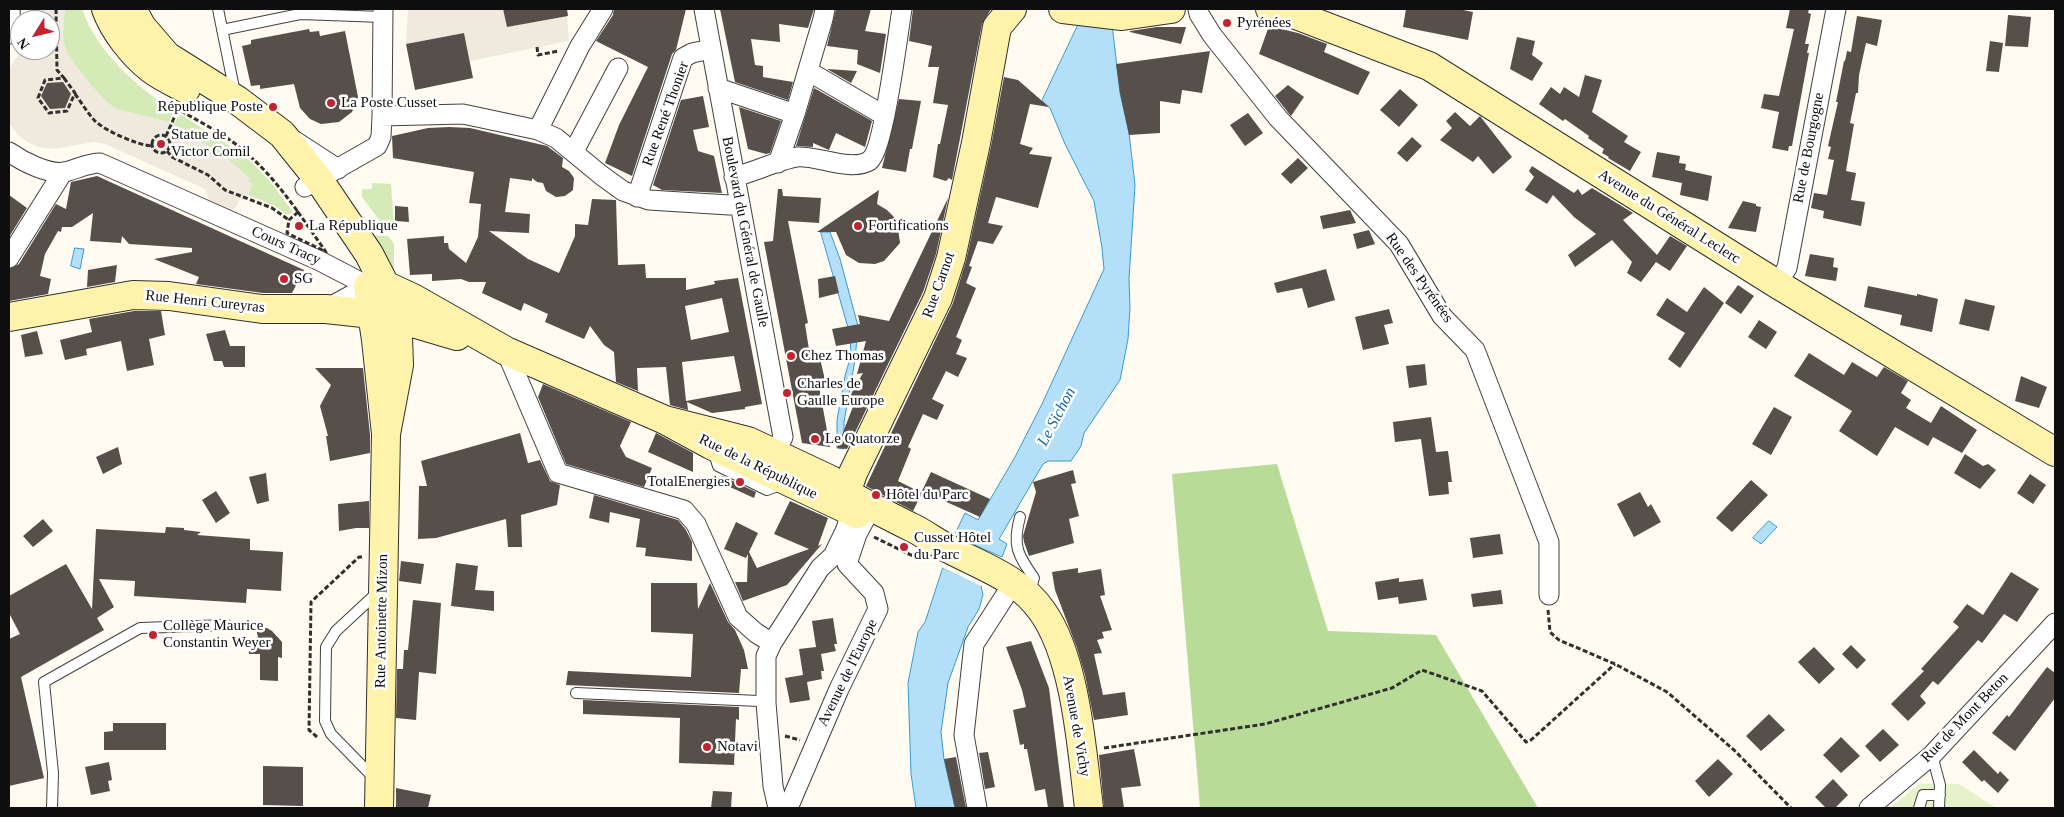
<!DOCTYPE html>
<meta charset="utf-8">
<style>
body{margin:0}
#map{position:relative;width:2064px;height:817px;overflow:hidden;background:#fffbf0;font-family:Georgia,serif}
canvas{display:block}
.frame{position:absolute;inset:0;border:10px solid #0e0e0e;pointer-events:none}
.north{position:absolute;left:10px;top:10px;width:50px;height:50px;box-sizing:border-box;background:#fff;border:1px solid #9f9f9f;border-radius:50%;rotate:234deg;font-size:14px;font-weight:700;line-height:20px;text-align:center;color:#0e0e0e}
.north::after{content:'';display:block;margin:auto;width:18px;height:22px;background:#c3222f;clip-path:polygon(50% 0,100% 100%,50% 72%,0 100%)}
</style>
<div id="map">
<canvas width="2064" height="817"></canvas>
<div class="frame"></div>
<div class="north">N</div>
</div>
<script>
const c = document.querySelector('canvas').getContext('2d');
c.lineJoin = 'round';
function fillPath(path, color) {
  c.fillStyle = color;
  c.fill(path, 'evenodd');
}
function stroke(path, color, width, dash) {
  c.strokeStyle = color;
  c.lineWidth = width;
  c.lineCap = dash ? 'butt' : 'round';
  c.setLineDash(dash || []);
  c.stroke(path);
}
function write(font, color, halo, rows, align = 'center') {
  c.font = font + ' Georgia,serif';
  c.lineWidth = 5;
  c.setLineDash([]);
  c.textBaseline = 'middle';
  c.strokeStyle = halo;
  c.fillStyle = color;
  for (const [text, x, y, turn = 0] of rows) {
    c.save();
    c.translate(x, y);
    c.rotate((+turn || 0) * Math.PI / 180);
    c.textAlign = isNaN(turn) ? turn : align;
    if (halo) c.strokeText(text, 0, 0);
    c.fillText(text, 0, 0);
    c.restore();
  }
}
fillPath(new Path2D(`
 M65 9H82C97 52 136 86 173 111L169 122C152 118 132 116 116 109 100 101 70 64 65 47 61 35 63 21 65 9Z
 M180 114 244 155 269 180 293 212 287 215 273 205 248 195 253 184 247 182 249 178 225 157 173 125Z
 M372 183 391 184 394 228H385L362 197V189H372Z
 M364 235 388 236 394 244V273Z`), '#d4ebb8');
fillPath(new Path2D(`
 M1277 464 1328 631 1436 635 1538 808H1200L1172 474Z`), '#b8dc97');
fillPath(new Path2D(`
 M1919 784H1959L1996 808H1890Z`), '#e5f2ca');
fillPath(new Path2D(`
 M28 9H65L63 35 65 48 76 66 93 87 108 103 117 109 169 122 225 157 249 178 248 182 253 184 245 201 240 199 235 209 223 212 211 206 205 189 105 144 94 142 53 149 39 147 27 142 17 134 9 122V68L22 50H50V20H28Z
 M408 9H503L507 27 567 16 569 41 470 61 464 33 406 44Z`), '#f0eade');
const water = new Path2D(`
 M1081 19 1112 24 1120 93 1129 133 1135 185 1129 279 1130 308 1128 339 1120 380 1084 433 1081 446 1071 461H1048L1043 464 999 539 1007 544 1002 557 954 536 965 513 978 520 1015 457 1042 404 1104 269 1102 248 1094 201 1065 144 1050 108 1042 101Z
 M821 232H830L840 259 858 326 855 360 844 422V449L837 448V420L845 376 851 355 850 335Z
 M75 248 84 249 80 269 71 266Z
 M1769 521 1777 527 1761 544 1753 538Z
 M943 568 979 584 981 586 983 595 979 609 968 627 948 683 941 732 944 759 955 808H916L911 774 908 683 918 632 925 622Z`);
fillPath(water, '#b3e0f8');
stroke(water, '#3799d1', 1);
fillPath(new Path2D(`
 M943 566 980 582 983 584 981 586 943 568Z`), '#fffbf0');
fillPath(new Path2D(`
 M503 9H567L568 16 507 27Z
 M614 9H686L676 50 672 54 632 176 605 163 619 125 648 67 596 41 613 15Z
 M720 9H814L808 28 779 24 780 42 751 39 755 65 763 66V77L793 82 788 100 735 82Z
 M836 9H871L865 31 886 34 880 73 857 64 858 50 827 46Z
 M913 9H991L982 24 952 180 949 178 946 181 933 177 938 144H940L948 105 933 103 939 67H928L932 46 909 41Z
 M1406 9H1458L1473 12 1468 40 1403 27Z
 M1790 9H1809L1808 13 1811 14 1805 44H1809L1807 53H1809L1792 146H1789L1788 151 1772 148 1779 112 1761 108 1764 94 1779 96 1794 29 1786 28Z
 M2008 15 2031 17 2028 47 2005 46Z
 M1857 16 1882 20 1877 46 1866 43 1859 75 1858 93H1856L1850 123 1854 124 1846 171 1856 173 1851 200 1865 202 1861 226 1823 218 1824 211 1811 208 1814 193 1827 195 1834 160 1828 159 1831 147 1828 146 1838 102H1836L1844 61H1845L1847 51 1851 52Z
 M1269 26 1298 33 1327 44 1324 52 1370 72 1358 95 1259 54Z
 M1157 27H1186L1181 44 1130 32V31Z
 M309 29 310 32 319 31 320 36 345 31 358 97 352 112 339 122 321 124 310 119 300 108 294 84 260 89V85L251 86 242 46 251 44V40Z
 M464 33 473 78 415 90 406 44Z
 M1517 37 1535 41 1532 55 1543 63 1532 81 1510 69Z
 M1990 41 2003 43 1999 72 1986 71Z
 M1210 51 1202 93 1182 90 1180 104 1160 101V133L1129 135 1120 93 1116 64Z
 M827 69 857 71 851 83Z
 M1585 75 1602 80 1592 112 1628 136 1624 142 1641 152 1630 171 1608 158 1609 157 1602 153 1604 149 1588 138 1589 136 1565 119 1563 121 1539 104 1551 87 1560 94 1564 87 1579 97Z
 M1004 77 1018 80 1049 107 1030 104 1020 144 1033 148 1029 154 1052 157 1038 208 996 197 988 223 1003 226 993 244 978 241 969 266 972 267 966 283 976 288 956 337 962 340 956 354 967 358 958 377 946 371 932 399 944 405 937 420 923 414 908 447 911 449 898 481 922 493 913 511 866 486 953 303 966 261 991 146Z
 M63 82 71 94 65 108 50 109 41 96 47 83Z
 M1288 85 1304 97 1291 116 1275 96Z
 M814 88 872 121 865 147 836 133 829 150 813 143V147L796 146Z
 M1400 89 1418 105 1399 127 1380 110Z
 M703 96 709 127 693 130 698 151 714 156 722 193 662 190 653 185 681 100Z
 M899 99 921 101 912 149H910L906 172 882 168Z
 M739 107 781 121 770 153 766 154 748 149Z
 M1455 112 1470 126 1480 116 1512 157 1493 174 1478 156 1473 162 1440 140 1452 128 1446 121Z
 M1248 113 1263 133 1245 146 1230 125Z
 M449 127 470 128 547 146 563 158 562 167 569 171 574 178 573 190 565 196 556 197 546 191 543 183 537 182 532 178V181L510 178 505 212 530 214 529 233 489 231 528 259 559 273 575 236V224L588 225 592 199 616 200 618 265 645 264 646 278H686V290L715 284 714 281 738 278 762 404 745 407V409L712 413 687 402 688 410 670 405 666 367 637 368 638 391 616 382 614 352 604 345 590 326 584 339 545 322 548 314 524 303 521 311 482 293 486 282H469L461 279 432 281V274L410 275 407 239 444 236V243H448L449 249 466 263 478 237 481 204 469 203 474 172 393 158 392 136 428 128ZM722 298 729 332 691 340 685 306ZM734 356 741 391 686 401 682 362Z
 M1412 137 1422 146 1407 162 1397 153Z
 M1657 152 1680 156 1679 163 1686 164 1685 170 1712 176 1708 201 1680 195 1682 183 1652 177Z
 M1298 158 1308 168 1291 184 1281 174Z
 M1532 166 1574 193 1578 189 1582 195 1592 188 1633 213 1623 220 1657 255 1670 236 1687 246 1670 271 1656 262 1641 282 1627 273 1632 262 1612 240 1575 267 1568 255 1596 234 1574 217 1553 195 1547 204 1525 190 1534 177 1529 171Z
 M97 176 304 270 292 293H263L196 284 199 277 154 259 192 252V248L129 244 122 236 121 243 90 241 93 213 72 227H62L61 232 58 231 45 254 40 276 51 279 48 294 9 301V269L19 264 56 204 66 209 71 182Z
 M778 189H782L783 196 821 198 819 223 788 221 808 323 805 324 810 356 819 354 825 380 818 381 830 447 802 443 764 242 773 241Z
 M879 190 877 204 887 210 894 217 898 228 900 243 884 261 875 264 859 263 846 255 836 232H817Z
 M9 195 27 208 9 237Z
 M948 198 936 254 923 292 847 449 837 448 854 404 849 403 852 392 863 373 857 374 866 341 836 346 832 329 860 324 858 315 889 321Z
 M1743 201 1756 204V206L1761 207 1756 232 1728 228Z
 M395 206 408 207 409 222 395 221Z
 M1350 210 1356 223 1323 229 1320 216Z
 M1369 230 1375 244 1357 249 1353 234Z
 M1810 254 1834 258 1833 267 1838 268 1836 281 1805 276Z
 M117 265 115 282 87 287 88 270Z
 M1326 269 1335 300 1308 308 1302 288 1277 293 1274 283Z
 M835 276 839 293 819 298 818 279Z
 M1738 285 1754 296 1741 314 1725 303Z
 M1868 286 1917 296V294L1938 299 1932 332 1900 325 1902 315 1864 307Z
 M1704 287 1724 303 1680 368 1668 359 1685 333 1656 315 1667 298 1687 312Z
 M1965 299 1995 306 1989 331 1959 324Z
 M1389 309 1393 323 1384 325 1389 344 1363 350 1355 317Z
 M134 311H161L165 335 149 339 154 365 127 371 121 341 86 349 87 355 65 360 60 340 92 332 89 319Z
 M1759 320 1777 332 1766 349 1748 337Z
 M225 330 230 346H245V367H224L222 361H214L206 334Z
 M37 331 43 354 25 357 21 335Z
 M1809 353 1844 375 1852 362 1877 377 1884 367 1908 381 1901 393 1911 400 1906 408 1931 423 1941 406 1977 430 1962 453 1933 437 1928 446 1895 427 1877 456 1839 431 1852 411 1794 376Z
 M1425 364 1427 385 1409 388 1406 366Z
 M315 368H363L370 435V453L330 461 326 436H328L320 406 331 385Z
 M2021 376 2047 387 2039 408 2015 401Z
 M543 384 631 422 620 446 626 457 652 468 644 487 566 464 538 397Z
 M1774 407 1792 417 1771 455 1752 444Z
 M1431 417 1436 452 1448 451 1452 482H1448L1449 494 1429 496 1421 439 1395 442 1393 422Z
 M520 433 528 463 540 460 550 481 560 485 557 505 521 515 522 547H508L506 519 436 538 418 539 419 486H427L421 461Z
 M656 433 693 453V472L648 452Z
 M118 447 122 464 103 474 96 457Z
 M1965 454 1983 466 1988 464 1996 470 1980 489 1954 473Z
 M1073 470 1076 483 1071 484 1079 516 1069 519 1074 543 1029 556 1024 542 1023 536 1036 492 1033 482Z
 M931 472 990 499 980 517 922 491Z
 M266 473 269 501 257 504 249 477Z
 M2030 474 2046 485 2033 504 2017 493Z
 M722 476 756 492 754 498 719 482Z
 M1751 480 1768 495 1732 532 1716 518Z
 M216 491 230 513 216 523 202 500Z
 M1640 492 1648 507 1651 504 1661 522 1634 537 1617 504Z
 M594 495 678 520 686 530 692 542V561L645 556 646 548 636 547 640 519 610 512 609 523 589 518Z
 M369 501V528H356L339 531 338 504Z
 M790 501 828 518 818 546 822 544 787 585 743 601 735 582H747L748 554 746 558 724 549 736 522 758 533 749 552 757 568 809 549 774 534Z
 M43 519 53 531 33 547 23 536Z
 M166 527 184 528V530L201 532 197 535 250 539V550L283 552 281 591 247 589 246 603 134 596 135 581 99 579 114 607 97 618 104 630 21 677 44 778 9 786V639L20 634 9 613V596L66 564 92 609 96 529 165 533Z
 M1500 534 1503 554 1473 558 1470 538Z
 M401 561 424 564 421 584 399 581Z
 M456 563 478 566 475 590 494 591V611L451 606Z
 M1078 568V573L1101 569 1105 595 1100 596 1112 630 1102 632 1104 638 1097 640 1102 653 1094 654 1103 695 1125 692 1128 715 1094 720 1085 675 1077 648 1055 590 1052 572Z
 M2011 572 2039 589 2017 622 2004 614 1982 643 1978 640 1938 685 1933 681 1920 696 1926 703 1908 721 1891 704 1924 671 1921 669 1959 627 1953 622 1967 604 1983 615Z
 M1399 578V582L1423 579 1427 600 1399 604 1398 597 1378 600 1375 582Z
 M651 583H697L698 609 710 583 728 622 735 630 744 650 748 669H741L739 693 566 685 568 671 691 677 693 634 651 632Z
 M1501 590 1503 604 1473 607 1471 594Z
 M413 600 441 603 436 674 419 672 416 720 396 718 397 669H403L404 650H408Z
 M833 618 837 644H834L836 651 821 654 824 671H821L822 679 807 682 810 700 790 703 785 678 803 675 799 649 816 647 812 621Z
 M267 628 272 631 282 642V658L278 657V681L260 680V654H249V641L258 637 256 629Z
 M1031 641 1049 688 1064 808H1048L1045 789 1035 791 1027 749H1024V744L1020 745 1013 710 1026 707 1022 690 1006 647Z
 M1851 645 1866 660 1857 669 1842 654Z
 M1814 647 1835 669 1819 684 1798 662Z
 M2047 667 2055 673V698L2015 751 1992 733 2007 715 2009 717Z
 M583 700 739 707V720L736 719 734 765 679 763 680 718 583 714Z
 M1769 714 1785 730 1761 751 1746 736Z
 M113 723H166V750H104V732L113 731Z
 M1883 729 1899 745 1880 762 1865 746Z
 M1841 737 1860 756 1841 773 1823 755Z
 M1134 749 1141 786 1121 788 1124 808H1104L1099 755Z
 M1974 750 1998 774 2000 771 2009 780 1998 793 1984 780 1982 782 1962 762Z
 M988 752 995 787 985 789 979 753Z
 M956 757 966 808H955L944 759Z
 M1718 759 1733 774 1709 797 1695 781Z
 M109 762 112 780 108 781 110 791 91 795 85 767Z
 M263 766 303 767V806L263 805Z
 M1833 779 1848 795 1835 808H1826L1815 797Z
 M396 788 431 795 428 808H396Z
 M713 791 732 792 731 808H711Z`), '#574f4a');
const lane = new Path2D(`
 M218 9 235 93
 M222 30 300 14 383 17
 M713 451 718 466 767 490 783 484
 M1020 517C1012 546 1018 555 1034 578L1029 594
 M576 693 759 701 766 703
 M1932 755 1940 785 1939 808
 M375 779 331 734 325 721 326 647 336 631 378 592
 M52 808 53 773 44 682 140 628 227 625
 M1919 808 1923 795H1940`);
const street = new Path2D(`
 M704 9 783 437 775 453
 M1198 9 1199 14 1212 35 1278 118 1399 244 1442 316 1475 350 1549 542V595
 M9 34 11 30 10 9
 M808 71 885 116
 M718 88 795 114
 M382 116 463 114 538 130 556 138 601 175 623 191 649 200 729 205 740 204
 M538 130 580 46 603 9
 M295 141 338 169
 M574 151 618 68
 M9 152C22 161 48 175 65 172 77 169 88 163 100 163L320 261 368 286
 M778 163 795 114 823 19 825 9
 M734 177C754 172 779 160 797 157 816 155 851 172 869 161 884 151 898 32 902 9
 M305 187 377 146 381 137 382 116 383 9
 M637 197 683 58 692 53 711 49
 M9 258 63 172
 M1777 284 1787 268 1836 9
 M326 309 368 286 376 285
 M506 351 558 473 684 510 696 524 738 617 756 633 772 643
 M778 808 773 786 766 703V656L772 643 820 568 833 556 846 529 851 512H862
 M788 808 839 689 878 609 874 593 847 564 857 534 865 519
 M977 808 964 735 974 644 1014 582
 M1869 808 1932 755 2055 623`);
const secondary = new Path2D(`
 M106 9C114 31 133 55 151 69 161 77 175 83 186 89
 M132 9 142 27 167 56 237 100 282 134 319 180 369 254 385 285 396 318 398 337 399 365 386 434
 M1063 9 1122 16 1171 9
 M1270 9 1296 15 1429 66 1777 284 2055 452
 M385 285 413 298 506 351 665 420 711 445 857 514
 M368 286 376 340 386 434 379 808
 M9 317 133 295 169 296 262 309H326L372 314 396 318 457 336
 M665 420 748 441 831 480 846 493C868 505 890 517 913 528 925 534 937 543 949 549 983 567 1019 578 1042 611 1076 658 1082 751 1089 808
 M846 493 853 473 938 298 951 258 976 143 997 27 1012 9`);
stroke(lane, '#414141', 12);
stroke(street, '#414141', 21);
stroke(secondary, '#303030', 30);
stroke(new Path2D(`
 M56 9 57 70 64 78
 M537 47 538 55 558 51
 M64 78 75 93 67 111 49 113 38 98 45 80Z
 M75 94C81 102 87 112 94 120 105 131 137 145 152 146
 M181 111C200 122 220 132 238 146 262 165 280 187 298 212
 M152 144a9 9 0 1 1 18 0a9 9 0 1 1-18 0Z
 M166 136 178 109
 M167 151 172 157 208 175 225 190 272 208 289 220
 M298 212 326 252 287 233 289 220Z
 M874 537 913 556
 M1548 610 1550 632 1559 640 1615 664 1667 692 1734 750 1791 808
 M785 736 800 740
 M317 737 309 730 311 602 359 557H362
 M1104 748 1265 724 1392 688 1422 670 1482 691 1526 742 1531 740 1615 664`), '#303030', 3, [5, 2.5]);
stroke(lane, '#fff', 10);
stroke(street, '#fff', 19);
stroke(secondary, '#fff3ab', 28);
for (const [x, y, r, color] of [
 [1227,23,5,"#c3222f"],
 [331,103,5,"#c3222f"],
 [273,107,5,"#c3222f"],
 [161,144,5,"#c3222f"],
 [299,226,5,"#c3222f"],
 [858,226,5,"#c3222f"],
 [284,279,5,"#c3222f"],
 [791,356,5,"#c3222f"],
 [787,393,5,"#c3222f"],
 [815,439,5,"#c3222f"],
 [740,482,5,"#c3222f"],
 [876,495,5,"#c3222f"],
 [904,547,5,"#c3222f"],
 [153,635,5,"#c3222f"],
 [707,747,5,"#c3222f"]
]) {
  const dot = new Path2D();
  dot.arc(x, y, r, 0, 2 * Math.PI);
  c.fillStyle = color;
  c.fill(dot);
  stroke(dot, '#fff', 2);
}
write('15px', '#0e0e0e', '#fff', [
 ["Pyrénées",1237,23],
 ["La Poste Cusset",341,103],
 ["République Poste",263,107,"right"],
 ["Statue de",171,135],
 ["Victor Cornil",171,152],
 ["La République",309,226],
 ["Fortifications",868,226],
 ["SG",294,279],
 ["Chez Thomas",801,356],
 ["Charles de",797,384],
 ["Gaulle Europe",797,401],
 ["Le Quatorze",825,439],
 ["TotalEnergies",730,482,"right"],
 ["Hôtel du Parc",886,495],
 ["Cusset Hôtel",914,538],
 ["du Parc",914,555],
 ["Collège Maurice",163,626],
 ["Constantin Weyer",163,643],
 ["Notavi",717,747]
], 'left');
write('15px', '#0e0e0e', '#fff', [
 ["Rue René Thonier",666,114,-70],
 ["Rue de Bourgogne",1809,148,-79],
 ["Avenue du Général Leclerc",1669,217,32],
 ["Boulevard du Général de Gaulle",745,232,79],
 ["Cours Tracy",286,246,24],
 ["Rue des Pyrénées",1419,278,55],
 ["Rue Carnot",939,285,-70],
 ["Rue Henri Cureyras",205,302,6],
 ["Rue de la République",758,467,26],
 ["Rue Antoinette Mizon",382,621,-89],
 ["Avenue de l'Europe",848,673,-64],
 ["Rue de Mont Beton",1965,718,-46],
 ["Avenue de Vichy",1076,726,80]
]);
write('italic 16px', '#136aa5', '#fff', [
 ["Le Sichon",1057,417,-62]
]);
</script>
